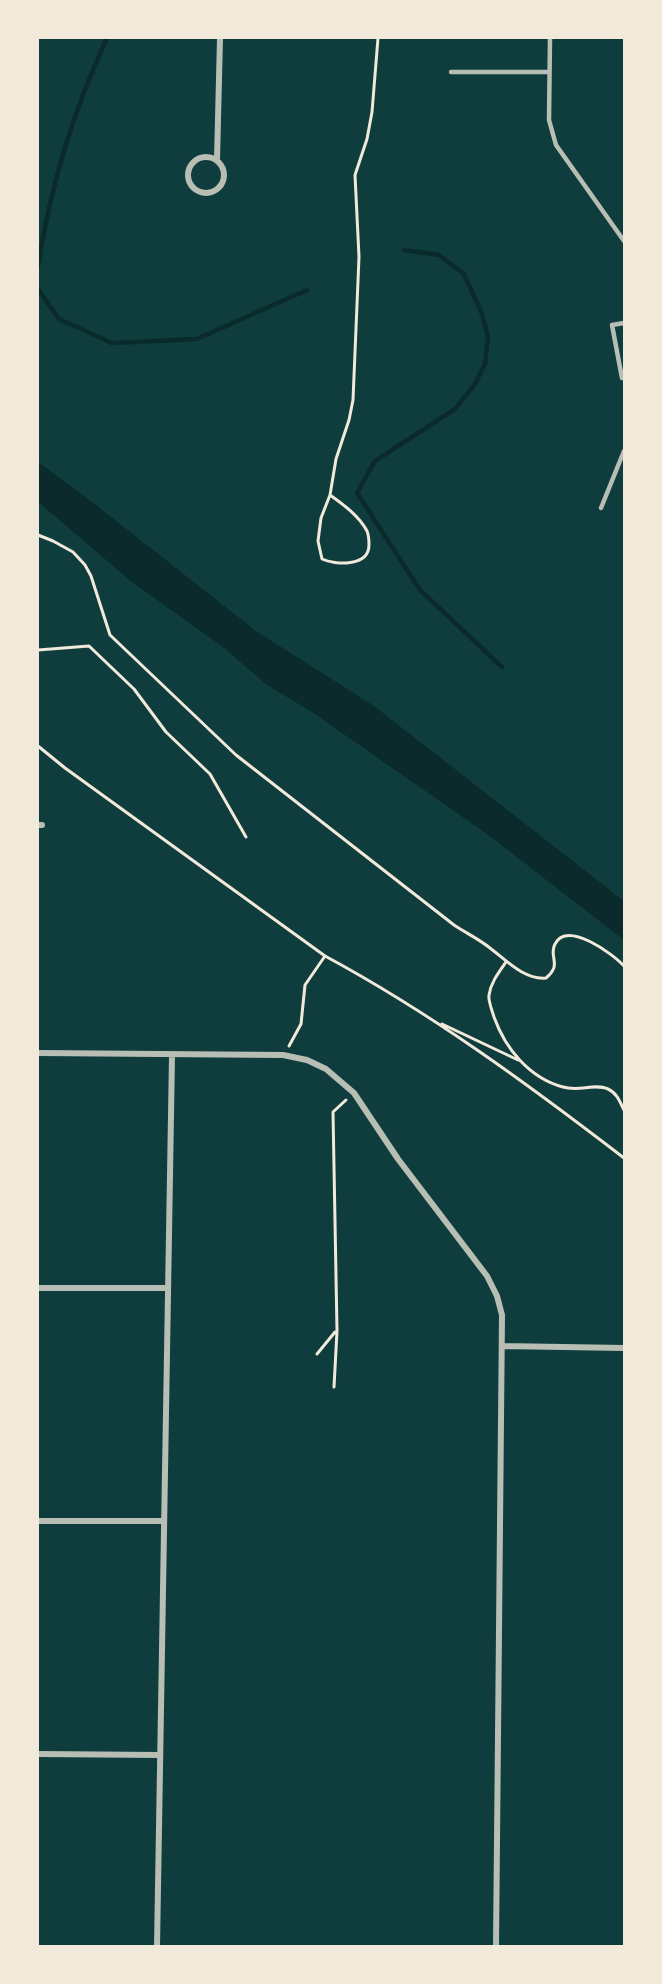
<!DOCTYPE html>
<style>
body{margin:0}
#map{position:relative;width:662px;height:1984px;overflow:hidden;background:#0f3d3e;font-family:"Exo 2",sans-serif}
canvas{display:block}
.frame{position:absolute;inset:0;border:39px solid #f1e9da;pointer-events:none}
</style>
<div id="map">
<canvas width="662" height="1984"></canvas>
<div class="frame"></div>
</div>
<script>
const c = document.querySelector('canvas').getContext('2d');
c.lineJoin = 'round';
function fillPath(path, color) {
  c.fillStyle = color;
  c.fill(path, 'evenodd');
}
function stroke(path, color, width, dash) {
  c.strokeStyle = color;
  c.lineWidth = width;
  c.lineCap = dash ? 'butt' : 'round';
  c.setLineDash(dash || []);
  c.stroke(path);
}
fillPath(new Path2D(`
 M38 462 87 498 256 631 374 706 624 901V940L487 834 312 712 267 685 223 647 132 582 38 502Z`), '#0a2a2b');
stroke(new Path2D(`
 M404 250 439 255 464 274 482 314 488 337 485 364 475 384 455 409 375 461 357 493 420 590 502 667
 M38 267C50 188 73 111 107 38
 M38 289 59 319 112 343 197 339 307 290`), '#0a2a2b', 4.5);
stroke(new Path2D(`
 M330 495C344 505 359 516 367 531 369 536 369 540 369 545 369 567 335 565 322 559L318 541 321 518 330 495 336 459 349 420 353 400 359 257 355 175 367 139 372 112 378 38
 M38 535 53 541 73 552 85 565 91 576 110 635 236 755 454 925C466 933 479 939 490 948 506 960 524 980 546 978 563 964 548 957 555 944 567 920 613 954 624 966
 M38 650 89 646 134 689 166 732 210 774 246 837
 M38 746 65 768 325 956C431 1013 529 1085 624 1158
 M506 962C499 972 491 982 489 995 488 1001 492 1010 494 1017 505 1048 529 1078 563 1087 579 1092 594 1083 608 1089 617 1093 620 1102 624 1110
 M442 1024 518 1060
 M289 1046 301 1024 305 985 325 956
 M317 1354 335 1332
 M334 1387 337 1331 333 1112 346 1100`), '#f1e9da', 3);
stroke(new Path2D(`
 M550 38 549 120 556 145 624 241
 M451 72H549
 M622 378 612 325 624 323
 M601 508 624 451`), '#b8beb3', 4.5);
stroke(new Path2D(`
 M188 175a18 18 0 1 1 36 0a18 18 0 1 1-36 0Z
 M217 160 220 38
 M38 825H42
 M38 1053 283 1055 307 1060 326 1069 354 1093 398 1159 487 1276 497 1296 502 1315 496 1946
 M38 1288H167
 M502 1346 624 1348
 M38 1521H164
 M38 1754 160 1755
 M157 1946 172 1056`), '#b8beb3', 6);
</script>
